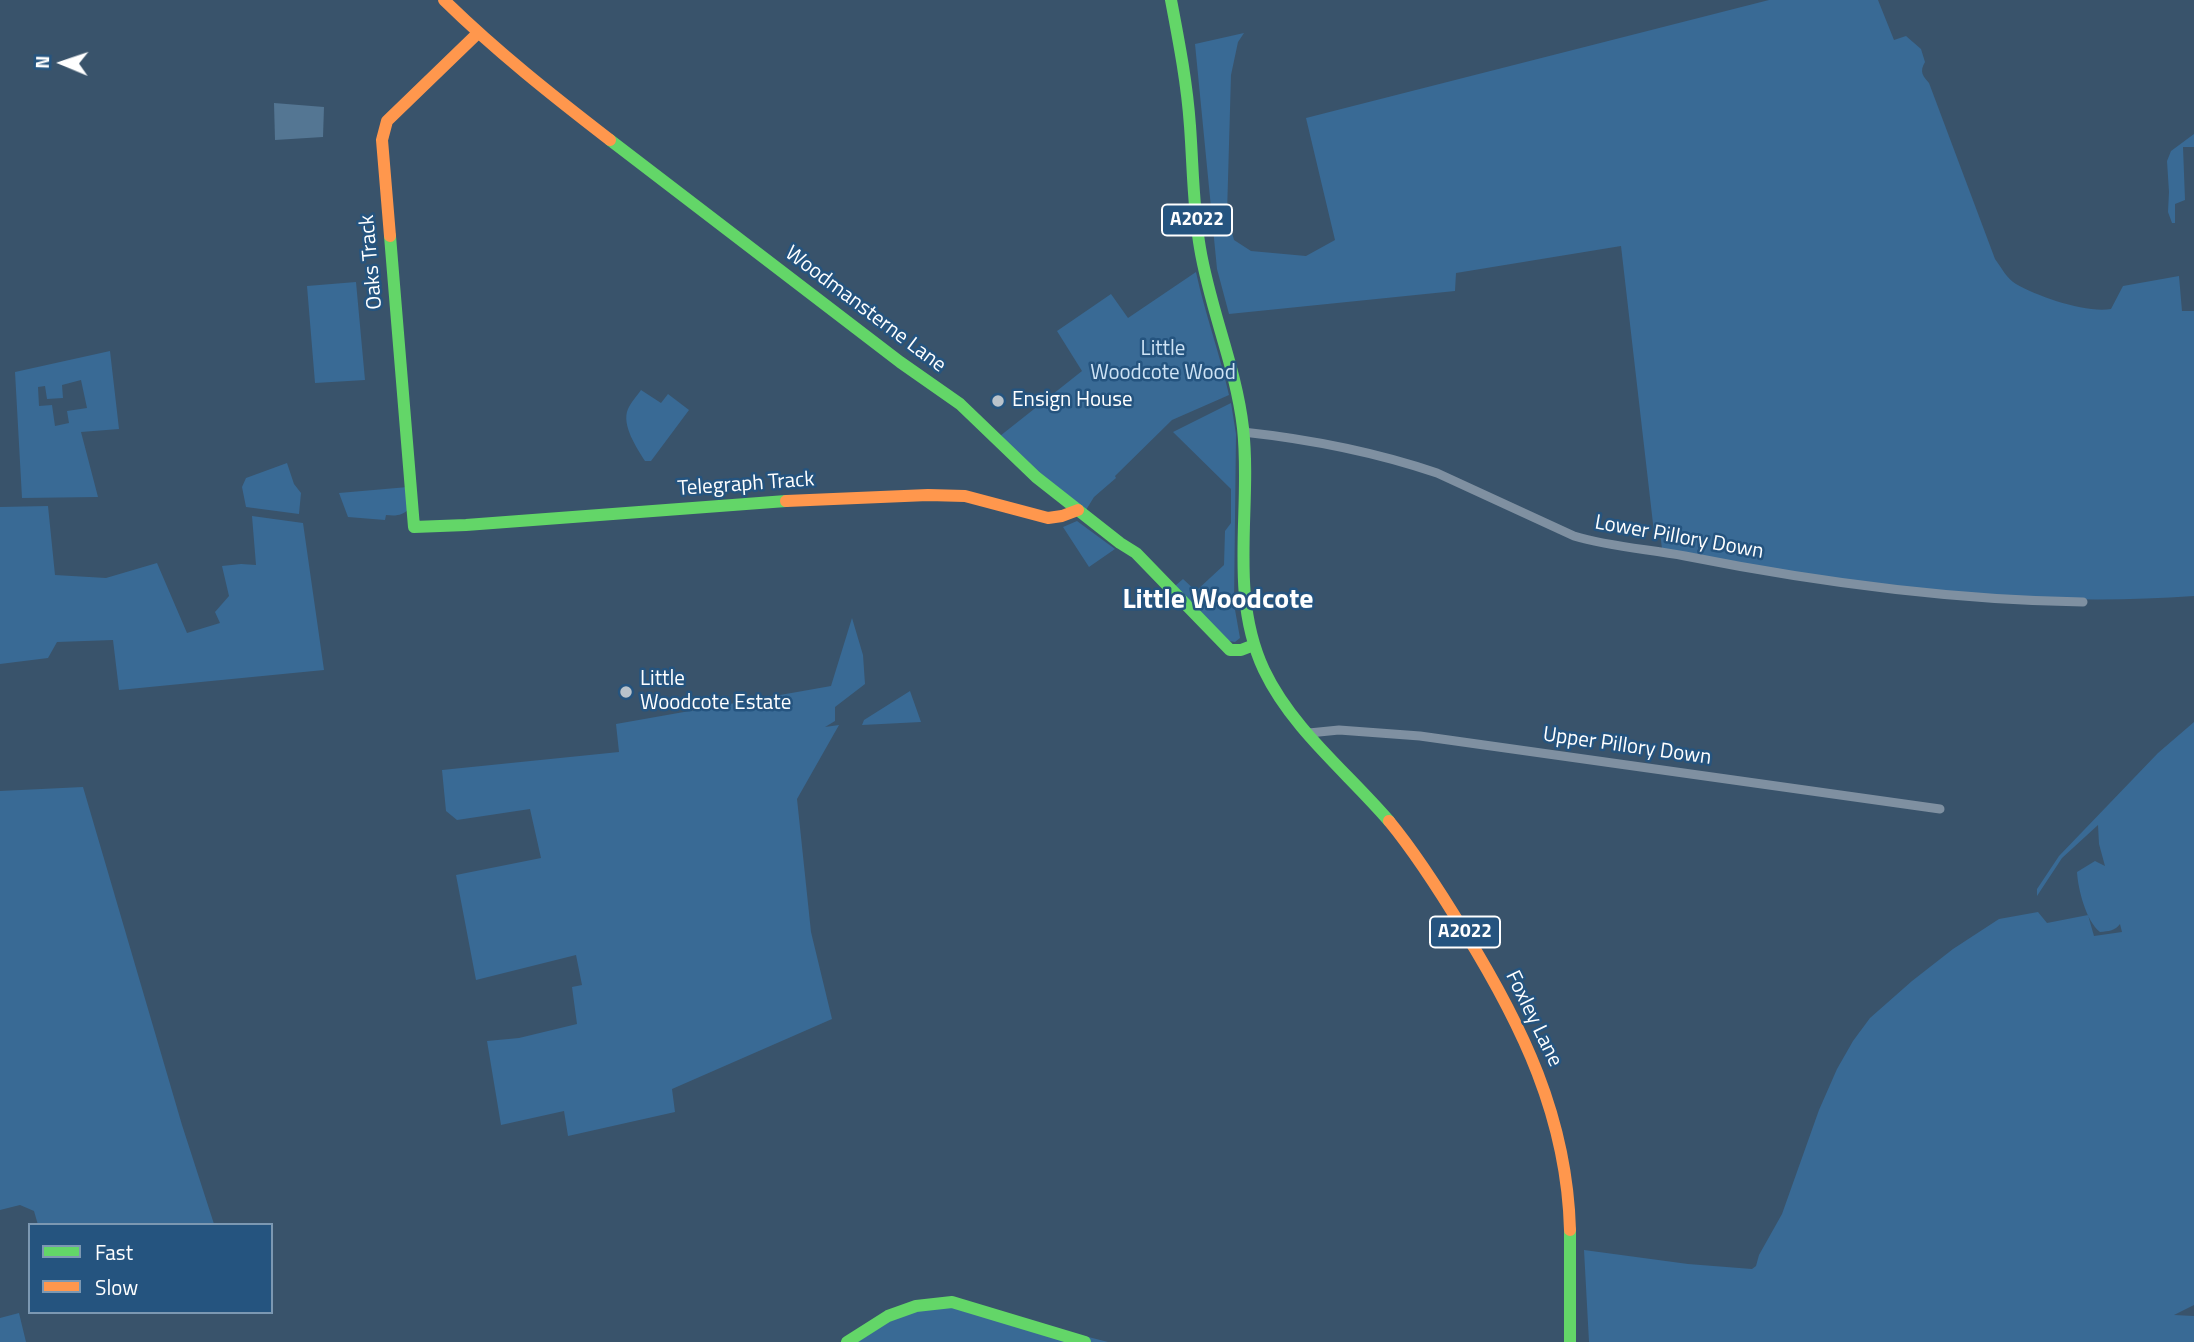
<!DOCTYPE html>
<style>
body{margin:0}
#map{position:relative;width:2194px;height:1342px;overflow:hidden;background:#39536b;font-family:"Titillium Web",sans-serif}
canvas{display:block}
.legend{position:absolute;left:28px;top:1223px;width:245px;height:91px;box-sizing:border-box;background:#25547f;border:2px solid #7c98b2;margin:0;padding:9px 12px;list-style:none;font-size:21px;color:#fff}
.legend li{display:flex;align-items:center;gap:14px;height:35px}
.legend b{width:35px;border:2px solid #7c98b2}
.north{position:absolute;left:28px;top:28px;width:70px;height:70px;-webkit-text-stroke:5px #25547f;paint-order:stroke;rotate:272deg;font-size:19px;font-weight:700;line-height:28px;text-align:center;color:#fff}
.north::after{content:'';display:block;margin:auto;width:24px;height:32px;background:#fff;clip-path:polygon(50% 0,100% 100%,50% 72%,0 100%)}
</style>
<div id="map">
<canvas width="2194" height="1342"></canvas>
<ul class="legend">
<li><b style="height:9px;background:#63d668"></b>Fast</li>
<li><b style="height:9px;background:#ff974d"></b>Slow</li>
</ul>
<div class="north">N</div>
</div>
<script>
const c = document.querySelector('canvas').getContext('2d');
c.lineJoin = 'round';
function fillPath(path, color) {
  c.fillStyle = color;
  c.fill(path, 'evenodd');
}
function stroke(path, color, width, dash) {
  c.strokeStyle = color;
  c.lineWidth = width;
  c.lineCap = dash ? 'butt' : 'round';
  c.setLineDash(dash || []);
  c.stroke(path);
}
function write(font, color, halo, rows, align = 'center') {
  c.font = font + ' "Titillium Web",sans-serif';
  c.lineWidth = 5;
  c.setLineDash([]);
  c.textBaseline = 'middle';
  c.strokeStyle = halo;
  c.fillStyle = color;
  for (const [text, x, y, turn = 0] of rows) {
    c.save();
    c.translate(x, y);
    c.rotate((+turn || 0) * Math.PI / 180);
    c.textAlign = isNaN(turn) ? turn : align;
    if (halo) c.strokeText(text, 0, 0);
    c.fillText(text, 0, 0);
    c.restore();
  }
}
fillPath(new Path2D(`
 M1769 0H1878L1894 40 1906 36 1921 49 1925 62C1919 72 1923 76 1929 83L1995 259C2001 267 2007 279 2016 284 2039 297 2085 313 2111 309L2123 286 2179 276 2182 311H2194V596C2015 609 1837 583 1662 549L1660 532 1655 541 1621 246 1456 273 1455 291 1229 314 1217 269 1195 44 1244 33 1238 42 1231 75 1227 214 1234 240 1251 251 1306 256 1335 240 1306 118Z
 M2194 134V147H2183L2185 200 2175 204V223H2172L2168 212 2169 192 2167 161 2171 151Z
 M1196 272C1205 314 1220 354 1229 395L1172 420 1115 476 1116 478 1094 497 1086 510 1037 474 1000 436 1082 371 1057 331 1111 294 1128 318Z
 M356 282 365 380 315 383 307 286Z
 M110 351 119 429 81 432 98 497 22 498 15 372ZM81 380 87 408 67 411 69 423 55 426 52 405 39 406 38 387 45 386 47 399 63 398 62 385Z
 M641 390 661 403 668 394 689 410 651 461H645C637 448 621 425 628 409 631 402 637 396 641 390Z
 M1231 403 1236 434 1234 604 1240 638 1235 642 1229 641 1175 586 1183 579 1196 591 1224 565 1225 531 1231 523V489L1173 432Z
 M287 463 294 484 301 493 299 514 246 507 242 487 246 478Z
 M408 487 410 508C402 516 396 516 386 515L385 520 348 517 339 493Z
 M48 506 55 575 106 578 157 563 187 633 220 623 215 612 229 596 222 566 241 564 256 565 252 516 303 523 324 670 119 690 113 640 57 642 48 658 0 664V507Z
 M1077 521 1115 549 1089 567 1063 527Z
 M852 618 863 655 865 684 835 707V721L825 727 839 725 797 799 811 932 832 1019 672 1089 675 1112 568 1136 564 1111 501 1125 487 1041 519 1038 577 1024 572 987 582 985 576 955 476 980 456 875 541 858 530 809 457 820 446 811 442 770 619 752 616 724 831 686Z
 M910 691 921 722 862 725 864 720Z
 M2194 722V1305L2174 1315 2194 1316V1342H1589L1584 1250 1688 1264 1752 1269 1756 1266 1759 1255 1782 1214 1819 1110 1837 1069 1853 1041 1870 1018 1912 981 1953 949 1999 919 2038 912 2047 923 2088 915 2094 936 2122 932 2120 924C2115 931 2109 931 2100 932 2086 921 2078 889 2077 872L2095 861 2105 866 2099 844 2098 825 2062 858 2037 896V889L2059 856 2158 753Z
 M83 787 182 1125 214 1224 38 1225 34 1211 20 1205 0 1210V791Z
 M952 1302 1108 1342H847L888 1316Z
 M19 1313 26 1342H0V1318Z`), '#396a95');
fillPath(new Path2D(`
 M274 103 324 107 323 137 275 140Z`), '#547693');
stroke(new Path2D(`
 M1243 432C1308 439 1375 452 1437 473L1574 536C1610 547 1648 549 1685 556 1816 582 1949 600 2083 602
 M1309 733 1339 730 1420 736 1940 809`), '#7f90a1', 9);
stroke(new Path2D(`
 M1171 0C1179 42 1187 83 1190 126 1193 166 1193 208 1200 248 1210 309 1236 367 1243 428 1252 509 1228 593 1264 670 1292 729 1347 772 1389 821
 M610 140 900 362 960 404 1036 477 1120 543 1136 553 1230 650H1241L1254 645
 M390 236 414 527 466 525 786 501
 M1570 1230V1342
 M847 1342 888 1316 916 1306 952 1302 1085 1342`), '#63d668', 12);
stroke(new Path2D(`
 M444 0C496 51 553 96 610 140
 M390 236 382 140 387 121 478 33
 M786 501 928 495 965 496 1048 518 1062 516 1078 510
 M1389 821C1417 855 1441 893 1464 931 1522 1025 1567 1117 1570 1230`), '#ff974d', 12);
for (const [x, y, r, color] of [
 [998,401,7,"#bac3cb"],
 [626,692,7,"#bac3cb"]
]) {
  const dot = new Path2D();
  dot.arc(x, y, r, 0, 2 * Math.PI);
  c.fillStyle = color;
  c.fill(dot);
  stroke(dot, '#25547f', 2.5);
}
for (const [x, y, w] of [
 [1197,220,70],
 [1465,932,70]
]) {
  const box = new Path2D();
  box.roundRect(x - w / 2, y - 15.5, w, 31, 5);
  c.fillStyle = '#25547f';
  c.fill(box);
  stroke(box, '#fff', 2);
}
write('bold 19px', '#fff', null, [
 ["A2022",1197,220],
 ["A2022",1465,932]
]);
write('21px', '#fff', '#25547f', [
 ["Oaks Track",372,262,-95],
 ["Woodmansterne Lane",865,310,37],
 ["Telegraph Track",746,485,-4],
 ["Lower Pillory Down",1679,538,10],
 ["Upper Pillory Down",1627,747,8],
 ["Foxley Lane",1533,1019,64]
]);
write('21px', '#cee3f5', '#25547f', [
 ["Little",1163,350],
 ["Woodcote Wood",1163,374]
]);
write('21px', '#fff', '#25547f', [
 ["Ensign House",1012,401],
 ["Little",640,680],
 ["Woodcote Estate",640,704]
], 'left');
write('bold 28px', '#fff', '#25547f', [
 ["Little Woodcote",1218,601]
]);
</script>
